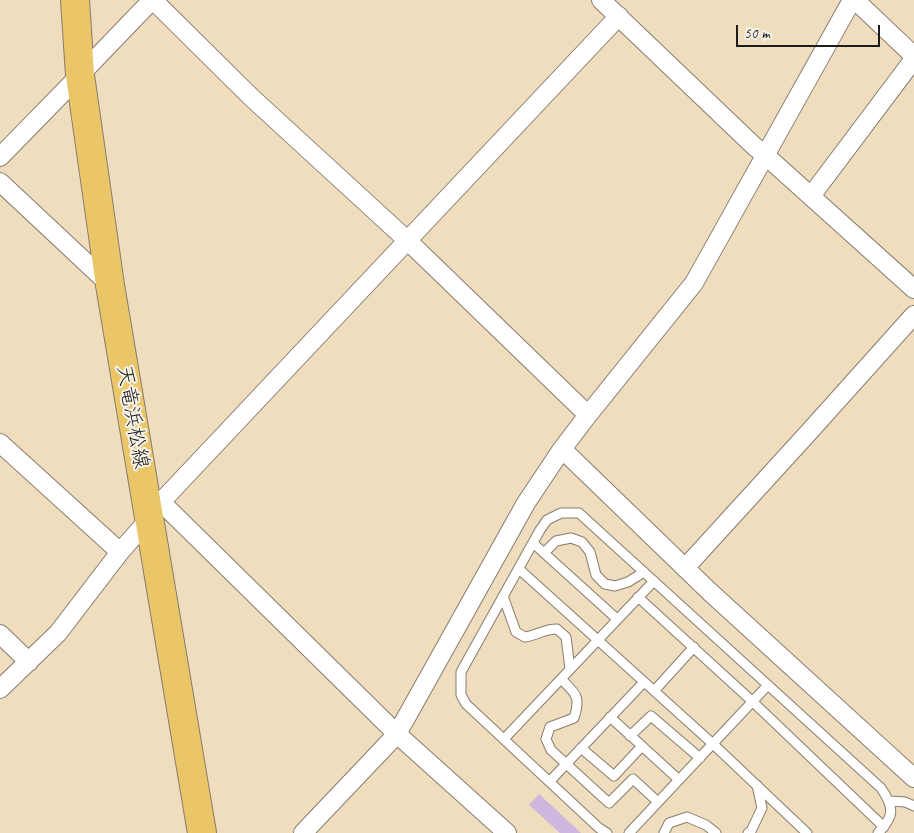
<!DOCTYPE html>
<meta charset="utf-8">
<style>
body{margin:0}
#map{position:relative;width:914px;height:833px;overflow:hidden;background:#f0ddbe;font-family:Caveat,sans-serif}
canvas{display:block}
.scale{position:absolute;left:736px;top:25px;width:144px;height:22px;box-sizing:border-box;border:2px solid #1c1c1c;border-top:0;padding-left:6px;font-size:15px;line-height:18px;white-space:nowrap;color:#1c1c1c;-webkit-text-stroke:4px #f7f3e8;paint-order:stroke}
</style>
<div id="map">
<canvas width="914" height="833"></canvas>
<div class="scale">50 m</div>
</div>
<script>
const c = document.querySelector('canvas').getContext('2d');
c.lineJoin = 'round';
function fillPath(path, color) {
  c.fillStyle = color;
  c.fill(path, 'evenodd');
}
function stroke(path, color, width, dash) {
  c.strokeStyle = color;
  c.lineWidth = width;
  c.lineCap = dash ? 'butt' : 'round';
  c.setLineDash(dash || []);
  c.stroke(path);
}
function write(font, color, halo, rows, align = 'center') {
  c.font = font + ' Caveat,"Klee One",sans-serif';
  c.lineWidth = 4;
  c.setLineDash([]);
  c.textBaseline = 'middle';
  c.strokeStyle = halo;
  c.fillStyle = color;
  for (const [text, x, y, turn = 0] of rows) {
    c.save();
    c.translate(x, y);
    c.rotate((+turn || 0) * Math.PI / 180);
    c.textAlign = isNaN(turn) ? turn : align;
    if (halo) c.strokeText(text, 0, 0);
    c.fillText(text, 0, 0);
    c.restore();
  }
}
fillPath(new Path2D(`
 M539 794 581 833H560L529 805Z`), '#ceb6df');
const service = new Path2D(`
 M533 543 617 619
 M544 553 556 541 571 538 582 542 590 552 596 575 605 584 615 586 628 582 644 572
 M519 569 713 744 807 833
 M503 596 516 632 525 637C538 635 544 629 557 629L566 637 570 669
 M638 597 753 702 884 827
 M561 679C576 694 581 696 574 718L550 727 546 739 551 750 609 803 633 779 658 802
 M654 691 694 647
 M610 717 642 746
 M630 736 651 716 700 758
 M504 739 654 581
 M581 748 614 776 642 746 679 780
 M550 781 644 682
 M890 801 905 802 914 806
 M607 833 599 828 466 704 461 695V672L540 530 547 520 561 513H579L881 788C894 807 895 816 878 833
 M629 833 768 685
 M664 833 669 823 687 817 706 825 716 833
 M748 833 751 831 762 808 757 785`);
const minor = new Path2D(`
 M153 0 251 97 408 241 588 415
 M601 0 754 146 765 155 914 289
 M855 0 914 56
 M0 157 80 75 152 0
 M0 182 110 285
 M811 196 914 59
 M0 443 120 552
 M562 449 710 592 914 778
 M161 502 397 734 507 833
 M685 568 809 432 914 315
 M0 634 29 662
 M0 689 58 633 120 552 149 519 161 502 619 16
 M303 833 397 734 526 503 562 449 588 415 694 283 852 0`);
const primary = new Path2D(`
 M75 0 80 75 110 285 202 833`);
stroke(service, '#867c6d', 11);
stroke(minor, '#867c6d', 20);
stroke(primary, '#867c6d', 30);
stroke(service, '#fff', 9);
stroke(minor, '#fff', 18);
stroke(primary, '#ebc669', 28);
write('21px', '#1c1c1c', '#f7f3e8', [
 ["天竜浜松線",132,417,80]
]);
</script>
